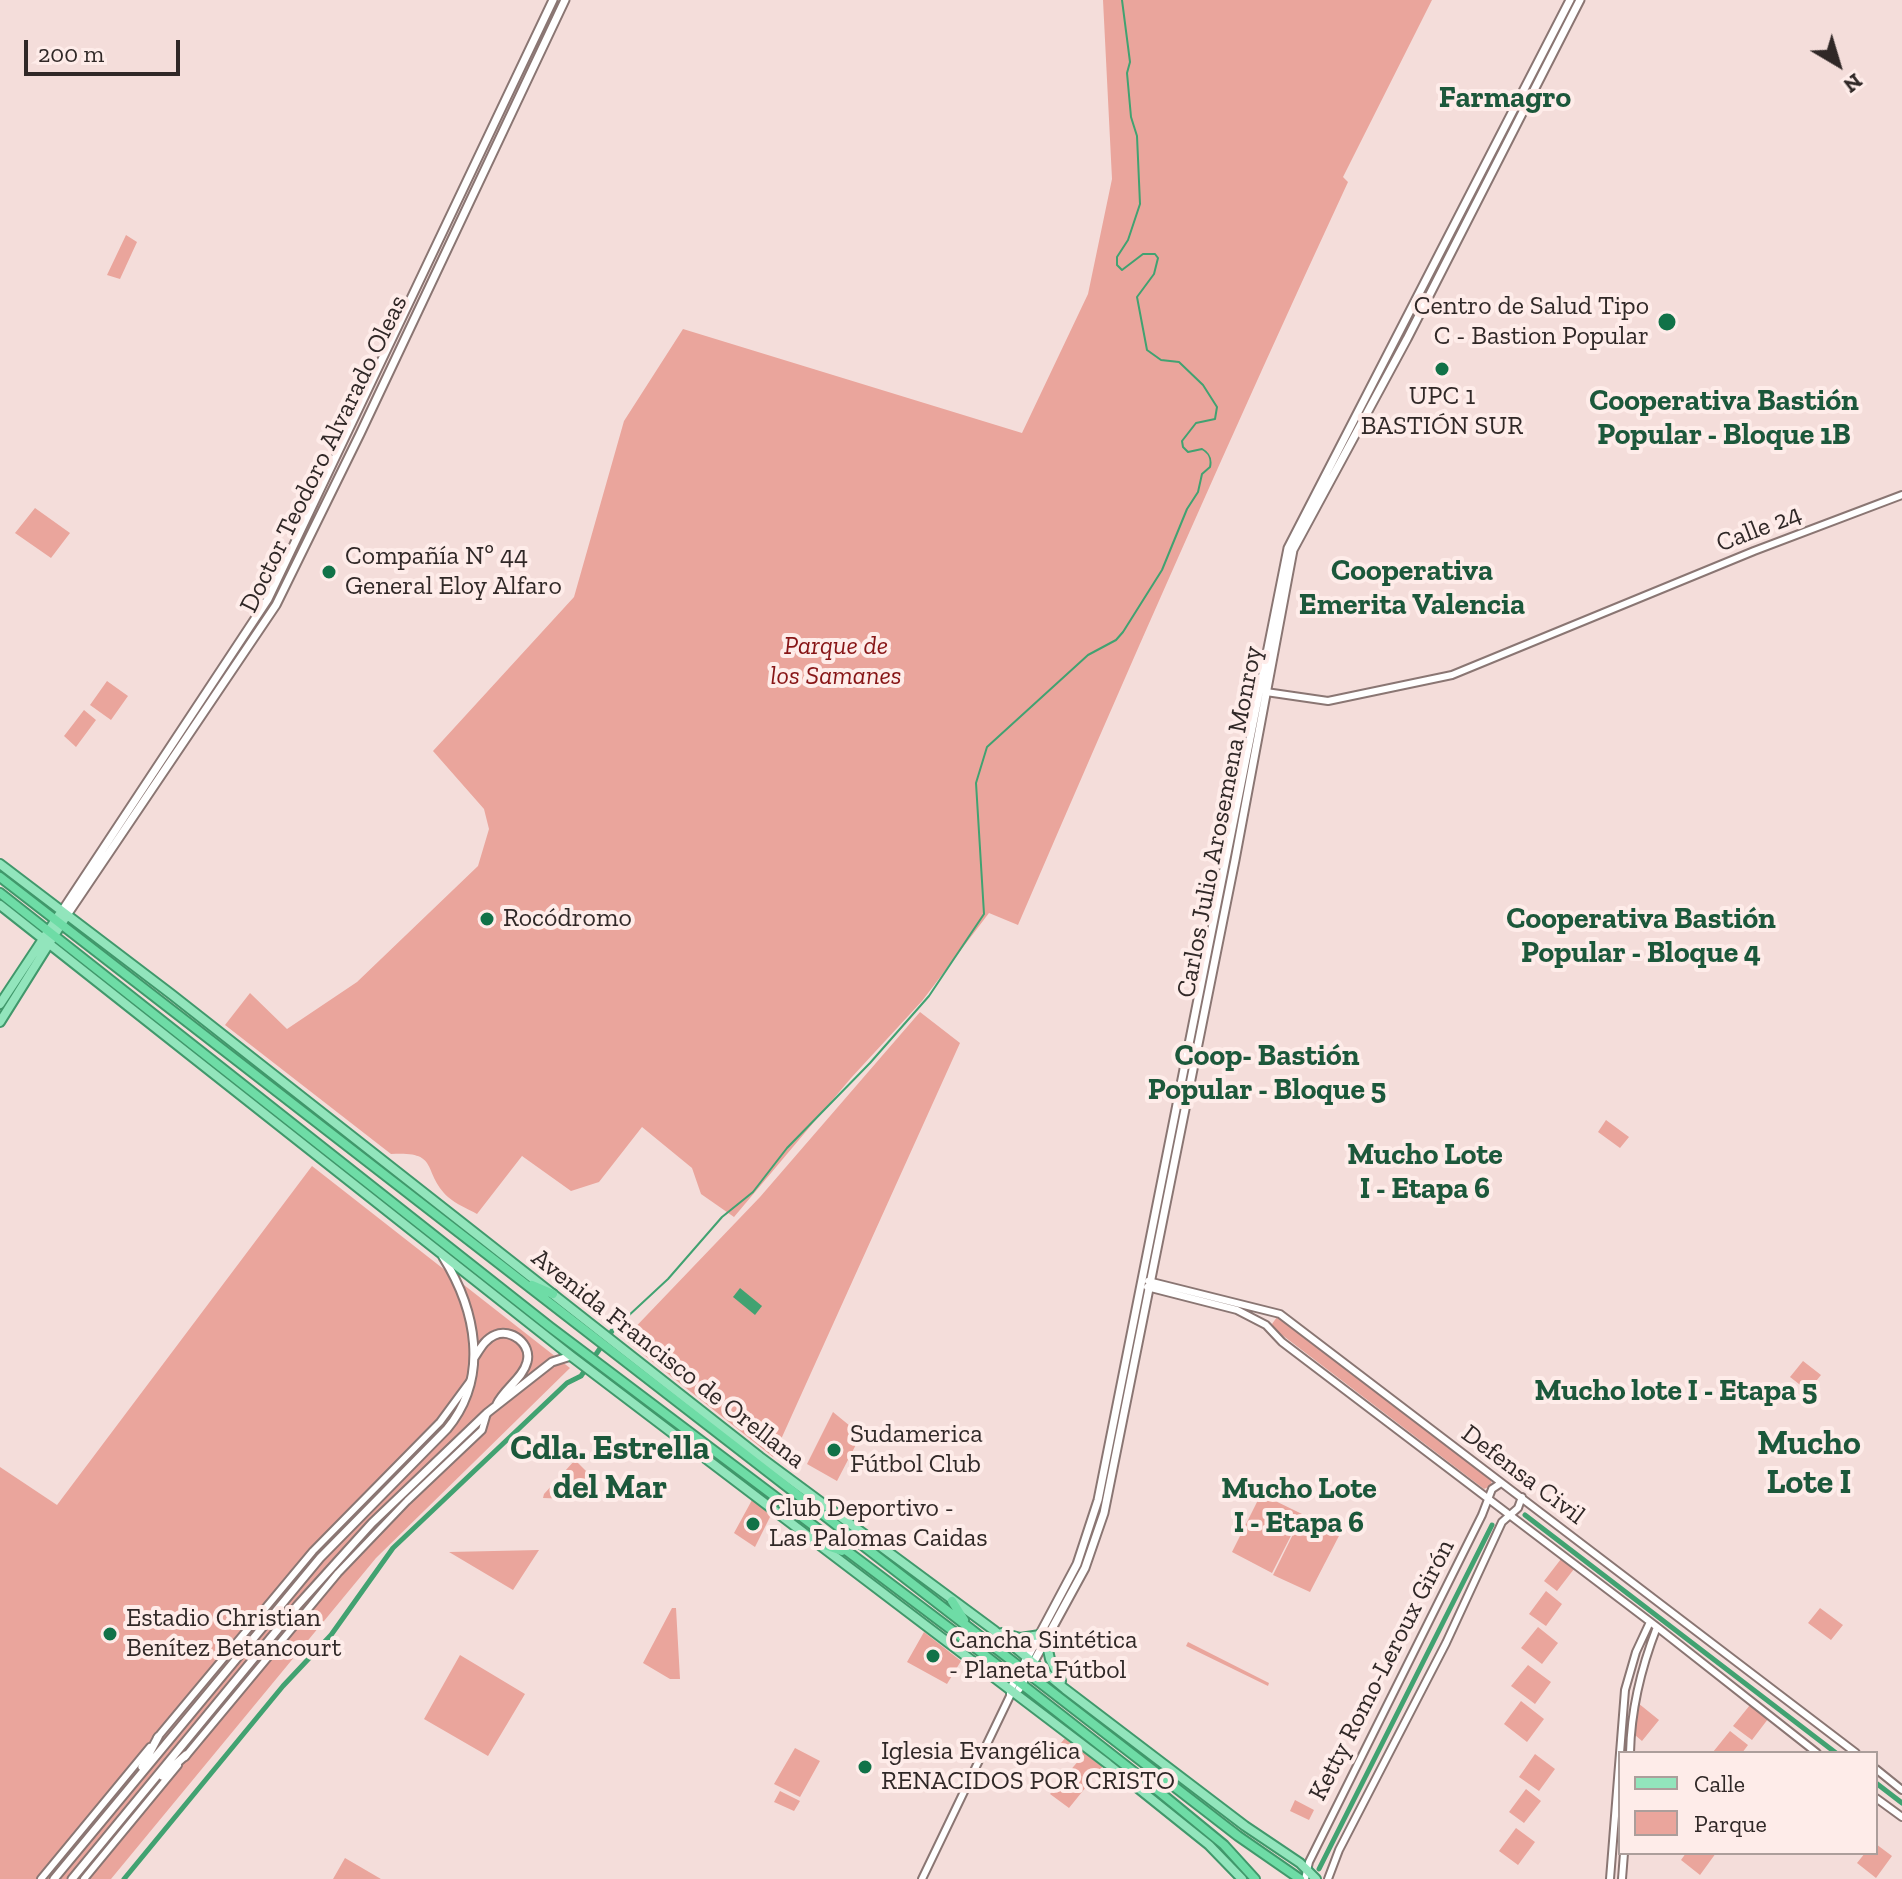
<!DOCTYPE html>
<meta charset="utf-8">
<style>
body{margin:0}
#map{position:relative;width:1902px;height:1879px;overflow:hidden;background:#f4ddda;font-family:"Zilla Slab",serif}
canvas{display:block}
.legend{position:absolute;left:1618px;top:1751px;width:260px;height:104px;box-sizing:border-box;background:#feece9;border:2px solid #ac9e9b;margin:0;padding:10px 14px;list-style:none;font-size:24px;color:#302827}
.legend li{display:flex;align-items:center;gap:16px;height:40px}
.legend b{width:40px;border:2px solid #ac9e9b}
.north{position:absolute;left:1798px;top:24px;width:80px;height:80px;-webkit-text-stroke:6px #feece9;paint-order:stroke;rotate:142deg;font-size:22px;font-weight:700;line-height:32px;text-align:center;color:#302827}
.north::after{content:'';display:block;margin:auto;width:28px;height:36px;background:#302827;clip-path:polygon(50% 0,100% 100%,50% 72%,0 100%)}
.scale{position:absolute;left:24px;top:40px;width:156px;height:36px;box-sizing:border-box;border:4px solid #302827;border-top:0;padding-left:10px;font-size:24px;line-height:28px;white-space:nowrap;color:#302827;-webkit-text-stroke:6px #feece9;paint-order:stroke}
</style>
<div id="map">
<canvas width="1902" height="1879"></canvas>
<ul class="legend">
<li><b style="height:10px;background:#92e5bc"></b>Calle</li>
<li><b style="height:22px;background:#eaa59c"></b>Parque</li>
</ul>
<div class="north">N</div>
<div class="scale">200 m</div>
</div>
<script>
const c = document.querySelector('canvas').getContext('2d');
c.lineJoin = 'round';
function fillPath(path, color) {
  c.fillStyle = color;
  c.fill(path, 'evenodd');
}
function stroke(path, color, width, dash) {
  c.strokeStyle = color;
  c.lineWidth = width;
  c.lineCap = dash ? 'butt' : 'round';
  c.setLineDash(dash || []);
  c.stroke(path);
}
function write(font, color, halo, rows, align = 'center') {
  c.font = font + ' "Zilla Slab",serif';
  c.lineWidth = 8;
  c.setLineDash([]);
  c.textBaseline = 'middle';
  c.strokeStyle = halo;
  c.fillStyle = color;
  for (const [text, x, y, turn = 0] of rows) {
    c.save();
    c.translate(x, y);
    c.rotate((+turn || 0) * Math.PI / 180);
    c.textAlign = isNaN(turn) ? turn : align;
    if (halo) c.strokeText(text, 0, 0);
    c.fillText(text, 0, 0);
    c.restore();
  }
}
fillPath(new Path2D(`
 M1103 0H1432L1343 177 1348 182C1234 428 1125 676 1018 925L989 913 922 1001 851 1078 734 1217 701 1194 692 1168 642 1127 599 1182 571 1191 522 1156 477 1214C468 1209 456 1204 448 1197 421 1171 441 1151 391 1154L225 1025 250 993 287 1029 357 982 478 866 489 829 484 809 433 751 574 597 624 421 683 329 1022 433 1088 294 1112 179Z
 M126 235 137 242 120 279 107 275Z
 M35 508 70 533 51 558 15 533Z
 M107 681 128 696 111 720 90 705Z
 M84 710 96 720 76 747 64 736Z
 M920 1012 960 1043 773 1457 624 1339 760 1197Z
 M1606 1120 1629 1137 1620 1148 1598 1132Z
 M312 1166 570 1368 376 1558 111 1879H0V1467L57 1505Z
 M1277 1317 1282 1318 1492 1478 1491 1486 1484 1489 1273 1328 1272 1324Z
 M1803 1361 1821 1375 1808 1391 1790 1377Z
 M833 1412 861 1435 837 1481 807 1464Z
 M575 1460 591 1476 571 1499 543 1498 544 1494Z
 M1261 1494 1302 1514 1272 1573 1232 1552Z
 M752 1500 771 1515 755 1547 734 1533Z
 M1303 1514 1341 1532 1310 1592 1273 1575Z
 M539 1550 513 1590 449 1552Z
 M1561 1559 1574 1569 1557 1591 1544 1581Z
 M1546 1591 1562 1604 1546 1626 1529 1614Z
 M672 1608H676L680 1679H670L643 1663Z
 M1820 1608 1843 1625 1831 1640 1808 1623Z
 M1538 1627 1558 1643 1542 1664 1521 1648Z
 M924 1632 961 1661 947 1684 907 1662Z
 M1188 1642 1269 1683 1268 1686 1186 1646Z
 M460 1655 525 1694 488 1756 424 1719Z
 M1528 1665 1551 1682 1535 1704 1511 1686Z
 M1521 1701 1544 1719 1527 1742 1504 1724Z
 M1638 1703 1659 1720 1642 1741 1635 1735Z
 M1750 1705 1768 1719 1752 1740 1733 1726Z
 M1730 1731 1748 1745 1742 1753 1713 1752Z
 M1066 1737 1103 1766 1069 1808 1050 1794 1080 1759 1061 1743Z
 M795 1748 820 1761 800 1797 774 1784Z
 M1535 1754 1555 1769 1539 1791 1519 1777Z
 M1526 1789 1541 1801 1524 1823 1509 1812Z
 M780 1791 800 1801 794 1811 774 1802Z
 M1295 1800 1314 1810 1309 1820 1290 1811Z
 M1516 1828 1535 1842 1518 1865 1499 1851Z
 M1876 1844 1892 1856 1876 1878 1857 1863 1865 1853H1876Z
 M1686 1853H1716L1700 1875 1681 1860Z
 M345 1858 381 1879H333Z`), '#eaa59c');
fillPath(new Path2D(`
 M740 1288 762 1306 755 1315 733 1297Z`), '#41a271');
stroke(new Path2D(`
 M612 1331 668 1279 722 1217 753 1192 787 1148 870 1063 929 996 984 914 976 783 987 747 1088 655 1116 640 1123 632 1162 570 1187 509 1198 492 1202 474 1210 467C1212 458 1209 453 1202 449L1188 452 1183 447 1182 441 1196 423 1215 419 1217 407 1203 385 1179 362 1161 360 1147 350 1137 297 1154 274 1158 258 1155 254H1143L1122 270 1117 265V257L1128 240 1140 204 1137 136 1131 117 1127 73 1130 62 1122 0`), '#41a271', 2);
stroke(new Path2D(`
 M1525 1515 1836 1753
 M1876 1783 1902 1803
 M1319 1869 1492 1525
 M124 1879 283 1686 331 1635 393 1548 567 1383 581 1376 612 1331`), '#41a271', 5);
const tertiary = new Path2D(`
 M1266 692 1328 701 1452 675 1754 551 1902 495
 M1148 1281 1280 1314 1856 1753
 M1147 1287 1237 1310 1266 1325 1282 1342 1657 1627 1817 1753
 M157 1738 313 1551 440 1422 471 1380
 M1630 1753C1631 1709 1641 1668 1657 1627
 M185 1757 338 1573 407 1501 482 1430 487 1413
 M1876 1769 1902 1790
 M1876 1798 1902 1817
 M41 1879 150 1747
 M84 1879 178 1765
 M922 1879 1010 1696V1690
 M1305 1879 1309 1862 1482 1515 1492 1489 1501 1483
 M1328 1879 1339 1850 1446 1643 1502 1522 1518 1508 1522 1497
 M1610 1879 1625 1690 1636 1652 1650 1622
 M1622 1879 1624 1853`);
const secondary = new Path2D(`
 M62 911 268 599 553 0
 M67 915 276 605 360 434 565 0
 M474 1358C480 1349 485 1339 495 1335 511 1328 532 1344 527 1362 523 1378 504 1389 497 1404
 M1019 1689 1085 1568 1104 1513 1235 860 1293 550 1407 339 1580 0
 M1010 1690 1077 1564 1098 1500 1288 548 1570 0
 M142 1767 158 1737
 M162 1776 186 1755
 M54 1879 320 1558 447 1429C490 1377 476 1310 443 1257
 M72 1879 297 1606 372 1523 487 1413 552 1362 571 1356`);
const primary = new Path2D(`
 M0 864 171 994 760 1457 995 1631 1065 1689 1245 1826 1300 1863 1316 1879
 M0 905 571 1356 1108 1764 1209 1845 1242 1879
 M0 1004 59 915
 M0 1022 67 915
 M1002 1633 1020 1638 1040 1635
 M1046 1641 1050 1659 1061 1681`);
const trunk = new Path2D(`
 M0 877 1238 1836 1300 1879
 M0 893 550 1327 973 1646 1157 1790 1224 1845 1255 1879
 M532 1285 553 1294
 M816 1542 842 1551
 M952 1601 964 1620`);
stroke(tertiary, '#8a7673', 10);
stroke(secondary, '#8a7673', 11);
stroke(primary, '#40986b', 12);
stroke(trunk, '#40986b', 12);
stroke(tertiary, '#fff', 6);
stroke(secondary, '#fff', 7);
stroke(primary, '#92e5bc', 8);
stroke(trunk, '#6edca6', 8);
for (const [x, y, r, color] of [
 [1667,322,10,"#117248"],
 [1442,369,8,"#117248"],
 [329,572,8,"#117248"],
 [487,919,8,"#117248"],
 [834,1450,8,"#117248"],
 [753,1524,8,"#117248"],
 [110,1634,8,"#117248"],
 [933,1656,8,"#117248"],
 [865,1767,8,"#117248"]
]) {
  const dot = new Path2D();
  dot.arc(x, y, r, 0, 2 * Math.PI);
  c.fillStyle = color;
  c.fill(dot);
  stroke(dot, '#feece9', 3);
}
write('26px', '#302827', '#feece9', [
 ["Centro de Salud Tipo",1649,307,"right"],
 ["C - Bastion Popular",1649,337,"right"],
 ["UPC 1",1442,397,"center"],
 ["BASTIÓN SUR",1442,427,"center"],
 ["Compañía Nº 44",345,557],
 ["General Eloy Alfaro",345,587],
 ["Rocódromo",503,919],
 ["Sudamerica",850,1435],
 ["Fútbol Club",850,1465],
 ["Club Deportivo -",769,1509],
 ["Las Palomas Caidas",769,1539],
 ["Estadio Christian",126,1619],
 ["Benítez Betancourt",126,1649],
 ["Cancha Sintética",949,1641],
 ["- Planeta Fútbol",949,1671],
 ["Iglesia Evangélica",881,1752],
 ["RENACIDOS POR CRISTO",881,1782]
], 'left');
write('26px', '#302827', '#feece9', [
 ["Doctor Teodoro Alvarado Oleas",324,454,-64],
 ["Calle 24",1759,529,-21],
 ["Carlos Julio Arosemena Monroy",1220,822,-79],
 ["Avenida Francisco de Orellana",668,1359,38],
 ["Defensa Civil",1523,1475,37],
 ["Ketty Romo-Leroux Girón",1382,1670,-63]
]);
write('italic 26px', '#871516', '#feece9', [
 ["Parque de",836,647],
 ["los Samanes",836,677]
]);
write('bold 30px', '#1c583b', '#feece9', [
 ["Farmagro",1505,98],
 ["Cooperativa Bastión",1724,401],
 ["Popular - Bloque 1B",1724,435],
 ["Cooperativa",1412,571],
 ["Emerita Valencia",1412,605],
 ["Cooperativa Bastión",1641,919],
 ["Popular - Bloque 4",1641,953],
 ["Coop- Bastión",1267,1056],
 ["Popular - Bloque 5",1267,1090],
 ["Mucho Lote",1425,1155],
 ["I - Etapa 6",1425,1189],
 ["Mucho lote I - Etapa 5",1676,1391],
 ["Mucho Lote",1299,1489],
 ["I - Etapa 6",1299,1523]
]);
write('bold 34px', '#1c583b', '#feece9', [
 ["Mucho",1809,1444],
 ["Lote I",1809,1483],
 ["Cdla. Estrella",610,1449],
 ["del Mar",610,1488]
]);
</script>
